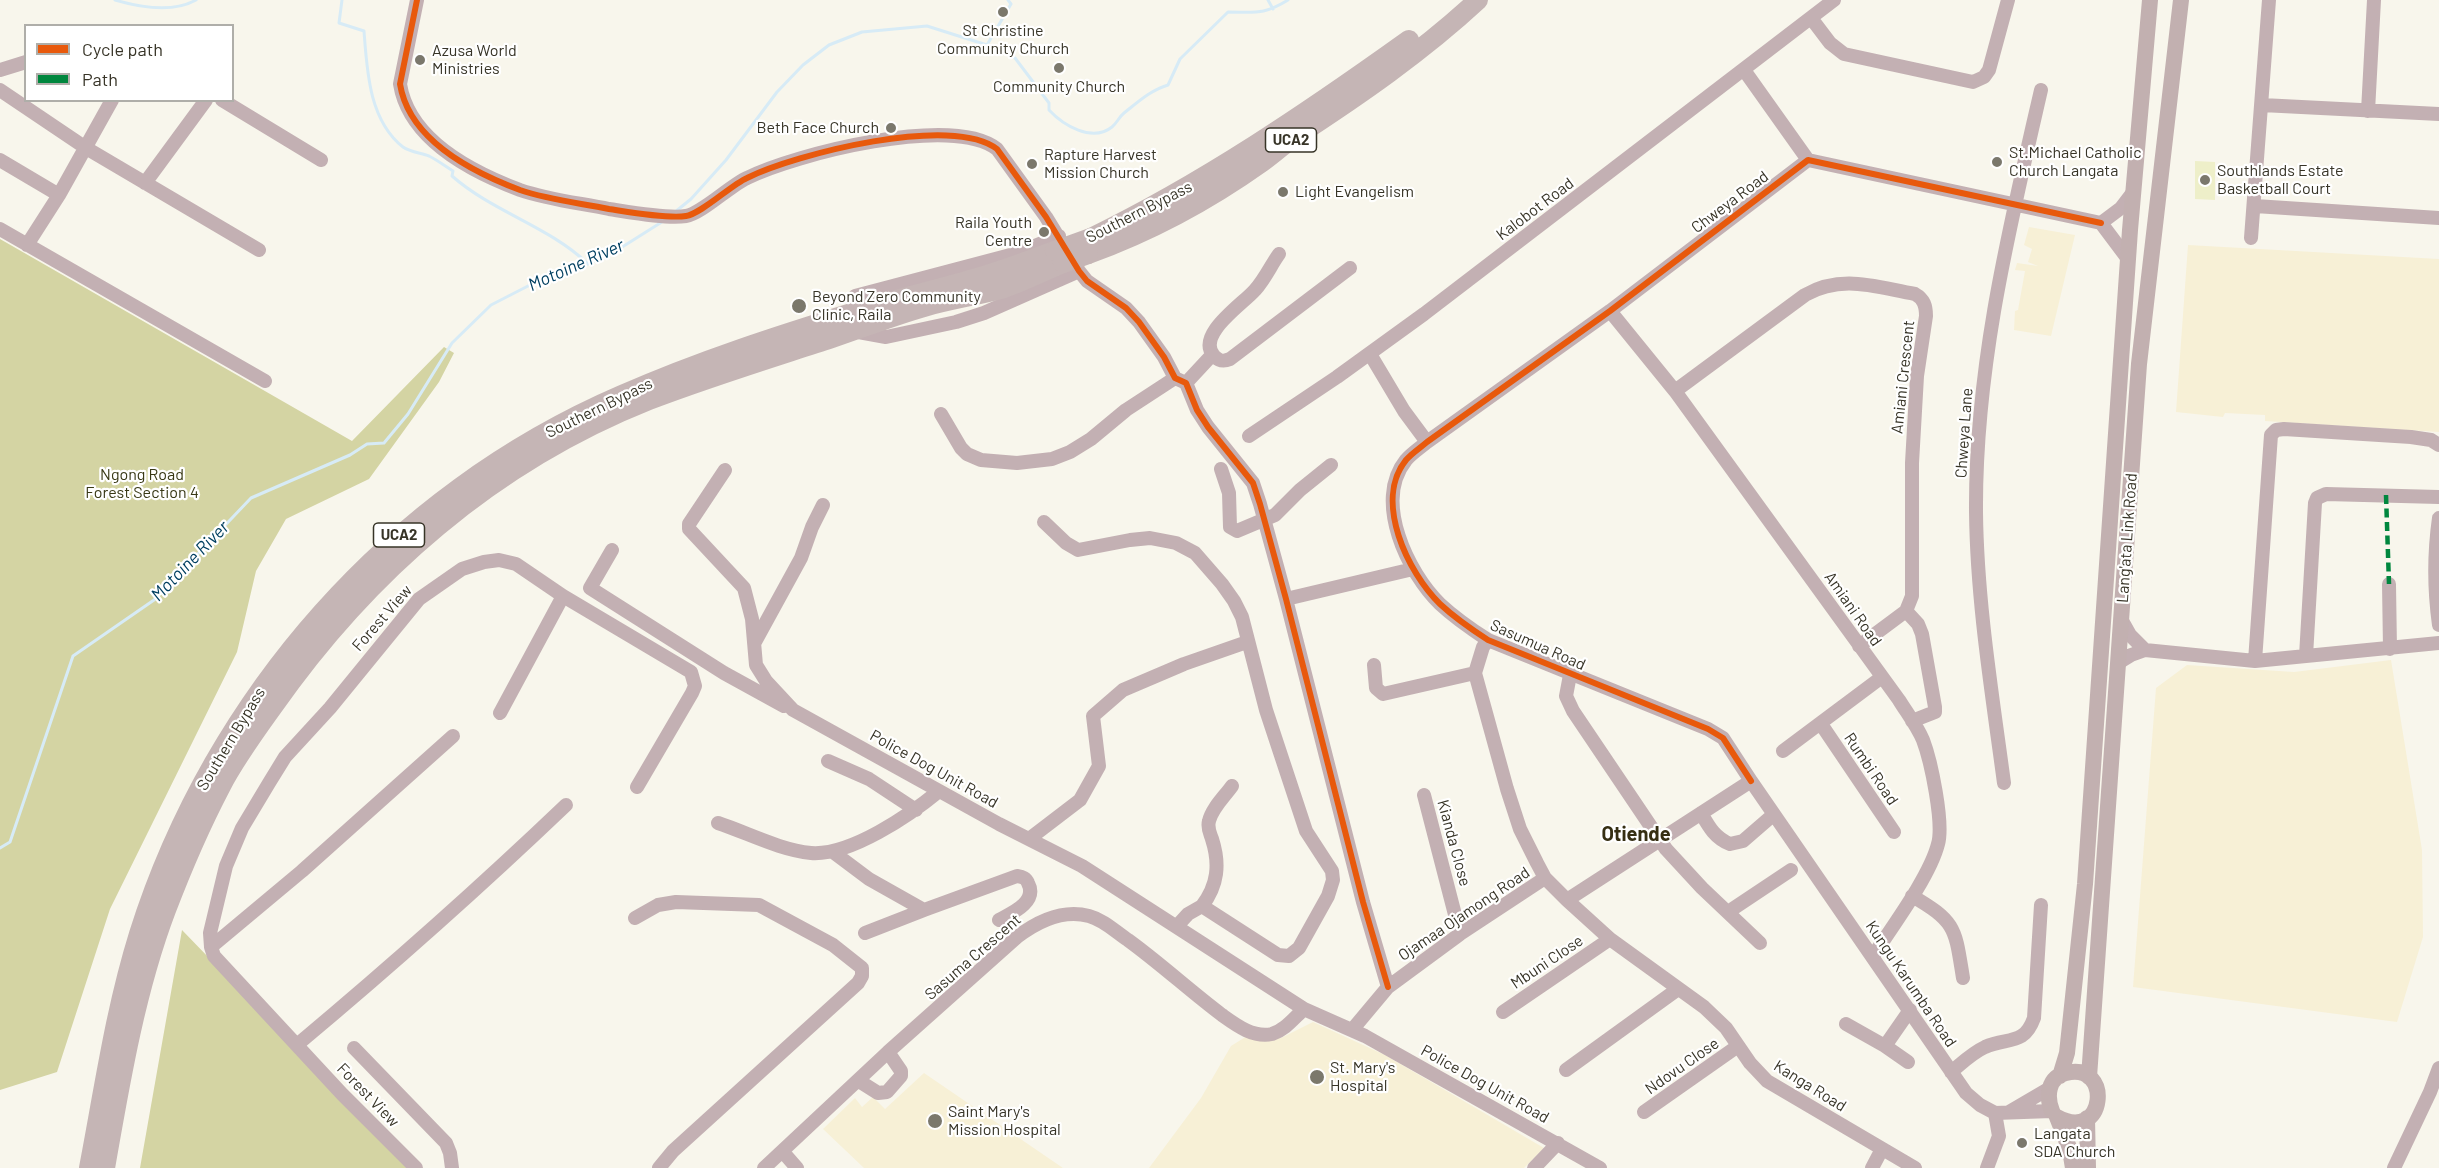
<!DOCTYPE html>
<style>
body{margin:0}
#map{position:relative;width:2439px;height:1168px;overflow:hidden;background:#f8f6ec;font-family:Barlow,sans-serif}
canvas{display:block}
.legend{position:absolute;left:24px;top:24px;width:210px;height:78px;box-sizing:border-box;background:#fff;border:2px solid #afaea9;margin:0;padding:8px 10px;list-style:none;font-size:18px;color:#373427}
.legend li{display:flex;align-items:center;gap:12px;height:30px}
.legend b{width:30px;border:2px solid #afaea9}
</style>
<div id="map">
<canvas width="2439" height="1168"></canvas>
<ul class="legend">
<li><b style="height:8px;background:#e8590c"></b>Cycle path</li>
<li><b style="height:8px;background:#00873e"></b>Path</li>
</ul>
</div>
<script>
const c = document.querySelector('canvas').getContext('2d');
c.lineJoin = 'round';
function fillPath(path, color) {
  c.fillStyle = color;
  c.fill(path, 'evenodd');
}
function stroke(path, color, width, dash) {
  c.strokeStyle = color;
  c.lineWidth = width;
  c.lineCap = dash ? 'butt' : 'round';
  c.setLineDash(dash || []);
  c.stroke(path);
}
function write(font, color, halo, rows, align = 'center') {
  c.font = font + ' Barlow,sans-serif';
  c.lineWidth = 4.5;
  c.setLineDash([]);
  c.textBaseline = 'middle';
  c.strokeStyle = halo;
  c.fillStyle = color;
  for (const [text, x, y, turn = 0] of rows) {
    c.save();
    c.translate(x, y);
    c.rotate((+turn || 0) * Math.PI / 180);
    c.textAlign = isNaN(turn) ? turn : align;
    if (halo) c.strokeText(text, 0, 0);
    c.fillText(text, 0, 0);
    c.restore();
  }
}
fillPath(new Path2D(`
 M2029 227 2075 235 2051 336 2014 330 2015 311 2018 310 2025 271 2015 270 2017 263 2038 266 2028 262 2032 249 2024 245Z
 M2188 245 2439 259V432L2265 421V415L2225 413 2223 417 2176 412Z
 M2391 660 2422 850 2423 937 2397 1022 2133 987 2156 688 2187 665 2294 672Z
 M1313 1022 1385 1055 1544 1148 1524 1168H1149L1201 1098 1231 1046 1247 1036 1281 1038Z
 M924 1073 1063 1168H864L823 1129 855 1098 862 1107 873 1097 885 1109Z`), '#f7f0d6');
fillPath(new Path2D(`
 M2195 161 2215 162V200L2195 199Z`), '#eeefc9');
fillPath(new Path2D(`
 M0 239 352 441 444 347 454 353 439 382 369 479 286 519 256 571 237 652 110 909 57 1072 0 1090Z
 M182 930 412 1168H140Z`), '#d4d4a3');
stroke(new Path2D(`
 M115 0C139 7 173 13 196 0
 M342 0 339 23 364 31C367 71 369 120 403 147 410 152 421 153 429 156 437 160 445 166 453 171L452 176C493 212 548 226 587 263
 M1268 0 1273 9
 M987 45 1011 4 1008 0
 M675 212 691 199 726 160 777 92 803 65 829 45 862 32 927 26 987 45 1015 58 1049 103V110C1063 125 1092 143 1112 127 1117 123 1119 117 1124 113 1138 102 1151 90 1168 85L1180 59 1228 12C1256 12 1264 15 1288 0
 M0 848 10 842 73 656 154 600 251 498 350 455 367 444 384 443 408 414 452 343 491 305 565 267 588 264 619 249 665 220`), '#d7ebf6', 3);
stroke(new Path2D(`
 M417 0 400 84C409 140 472 172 520 190 549 200 580 203 609 209 629 212 667 219 686 216 701 214 731 185 747 178 795 154 953 114 997 149L1046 217 1079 271 1087 281 1126 308 1139 322 1164 357 1175 378 1186 383 1197 410 1208 427 1253 483 1260 504 1286 599 1363 902 1388 987
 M1811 18 1830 43 1844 54 1973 82 1984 77 1989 70 2008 0
 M0 70 26 62
 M1744 70 1808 160
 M0 90 86 148 259 250
 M222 100 321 160
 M2262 105 2439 114
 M2368 111 2374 0
 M0 160 59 195
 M145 183 206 100
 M2255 206 2439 218
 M2101 223 2121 208 2134 191
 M2101 223 2128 259
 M0 229 265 381
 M2251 238 2269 0
 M27 245 59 195 112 100
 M1279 254C1271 265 1265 279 1255 290 1243 304 1195 335 1214 356 1219 361 1223 362 1230 359L1350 268
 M855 296 1018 253 1059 236
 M1610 311 1675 391 1899 700C1907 713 1917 726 1923 740 1931 761 1944 823 1938 844 1930 876 1892 927 1873 956
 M853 331 886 337 956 322 984 313 1079 271
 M1370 354 1404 411 1427 442
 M1186 383 1212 355
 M1675 391 1805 295C1842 274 1875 287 1915 294 1924 299 1926 306 1926 316L1917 376 1912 463V596L1906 611 1859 646
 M941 414 961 448 967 454 981 460 1017 463 1052 459 1070 452 1091 439 1126 410 1175 378
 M1249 436 1337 377 1424 314 1834 0
 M1221 469 1229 493 1230 527 1237 531 1275 515 1300 490 1331 465
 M725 470 689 524V529L744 588 752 619 756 665 766 681 793 710 999 824 1082 866 1304 1009
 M2439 518C2434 553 2434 589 2439 625
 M1044 522 1066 543 1078 550 1130 540 1150 538 1176 543 1195 553 1222 584 1234 601 1242 617 1266 710 1306 831 1332 871 1333 880 1328 896 1299 948 1289 956 1278 955 1202 906 1188 914 1177 926
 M612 550 590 588 724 673 784 706
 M2389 584 2390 649
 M1286 599 1413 569
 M1906 611 1918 624 1922 634 1935 707V712L1912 721
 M2121 619 2130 635 2145 650
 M1488 640 1483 647 1475 673 1507 789 1520 829 1537 863 1545 878 1567 900 1751 781 1966 1093 1980 1105 1995 1113 2052 1111 2057 1117
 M755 642 801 558 812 527 823 505
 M2306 656 2315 503 2317 498 2326 494 2439 497
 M2255 661 2271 435 2276 430 2284 429 2411 437 2431 440 2439 445
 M2118 663 2131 655 2145 650 2255 661 2439 643
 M1374 665 1376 688 1383 694 1475 673
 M1570 675 1566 696 1573 711 1666 849 1702 888 1760 943
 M500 713 563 596
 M1821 724 1894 832
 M1783 751 1882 677
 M828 761 869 779 916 810
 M1751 781 1723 738 1708 729 1488 640C1471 629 1455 618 1440 604 1408 573 1373 501 1406 460 1412 453 1420 448 1427 442L1610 311 1808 160 2101 223
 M2004 783C1992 693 1977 602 1976 512 1975 368 2009 229 2041 90
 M1424 795 1460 934
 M1701 813C1709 827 1715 838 1730 844L1743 841 1773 815
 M718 823C748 833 780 850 811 853 850 856 910 815 939 791
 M1029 839 1080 800 1099 766 1093 716 1123 690 1184 664 1247 642
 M833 852 869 879 924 910 1017 876C1023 877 1026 878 1028 883 1038 902 1012 913 999 920
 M1912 896C1957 922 1955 929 1963 978
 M1567 900 1610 939 1704 1007 1726 1028 1750 1063 1767 1081 1915 1168
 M1202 906C1218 885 1220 864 1212 839 1210 833 1207 828 1209 821 1212 808 1225 796 1232 786
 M1728 912 1791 870
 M635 918 658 905 676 902 759 905 833 945 862 968V976L858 983 673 1151 659 1168
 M865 933 924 910
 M211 947 302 871 453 736
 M1503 1012 1610 939
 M1846 1024 1885 1046 1910 1010
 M1352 1030 1388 987 1460 934 1545 878
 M298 1044C390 967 479 888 566 805
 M1885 1046 1908 1062
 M354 1048 446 1143 450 1153 452 1168
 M1566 1070 1678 989
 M1951 1072C1962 1063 1972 1053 1985 1047 2008 1037 2024 1046 2034 1018L2041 905
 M859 1081 878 1093 887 1092 901 1076V1071L888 1052
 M1644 1112 1738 1046
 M2009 1112 2050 1088
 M783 1152 797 1168
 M416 1168 342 1094 214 956 211 947 210 933 226 866 242 828 269 783 285 757 330 708 419 599 462 569 484 562 499 560 516 564 563 596 691 672 695 686 692 693 637 787
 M764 1168 888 1052 1017 937C1038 921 1063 909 1089 916 1104 920 1116 932 1128 940 1161 964 1190 991 1222 1015 1236 1025 1253 1038 1272 1034 1285 1030 1294 1018 1304 1009L1365 1036 1600 1168
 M1534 1168 1558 1143
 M1872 1168 1882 1149
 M1987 1168 1999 1136 1995 1113
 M2394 1168 2430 1092 2439 1068`), '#c3b0b3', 14);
stroke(new Path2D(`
 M2060 1076 2067 1053 2085 884 2130 230 2150 0
 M2089 1077 2139 364 2181 0
 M2052 1111C2046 1096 2048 1077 2066 1073 2113 1061 2106 1144 2057 1117
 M2057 1117 2070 1150 2073 1168
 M2087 1118 2088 1168`), '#c2b0b0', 16);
stroke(new Path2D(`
 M1091 238C1204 183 1307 113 1409 40
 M1088 254C1149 232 1210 199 1262 162 1273 154 1283 145 1295 137 1358 96 1422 52 1478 0
 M89 1168C104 1090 115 1011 139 934 214 696 392 494 622 395 699 361 780 335 861 310 900 298 940 289 980 277 1005 270 1030 260 1055 251
 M105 1168C120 1082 135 992 166 910 182 868 200 826 221 786 235 759 254 733 272 708 367 572 493 462 649 400 709 377 771 358 832 338 864 327 895 315 927 306 952 299 979 295 1004 288 1024 281 1044 271 1063 263`), '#c5b5b5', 20);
stroke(new Path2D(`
 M1055 251 1091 238
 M1063 263 1088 254`), '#c5b5b5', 20);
stroke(new Path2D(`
 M2386 495 2389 584`), '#00873e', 4.5, [9, 4.5]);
stroke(new Path2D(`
 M417 0 400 84C409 140 472 172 520 190 549 200 580 203 609 209 629 212 667 219 686 216 701 214 731 185 747 178 795 154 953 114 997 149L1046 217 1079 271 1087 281 1126 308 1139 322 1164 357 1175 378 1186 383 1197 410 1208 427 1253 483 1260 504 1286 599 1363 902 1388 987
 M1751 781 1723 738 1708 729 1488 640C1471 629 1455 618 1440 604 1408 573 1373 501 1406 460 1412 453 1420 448 1427 442L1610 311 1808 160 2101 223`), '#e8590c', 6);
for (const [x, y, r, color] of [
 [1003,12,6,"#7b786c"],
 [420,60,6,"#7b786c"],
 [1059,68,6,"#7b786c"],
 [891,128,6,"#7b786c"],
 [1997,162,6,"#7b786c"],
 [1032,164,6,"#7b786c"],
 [2205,180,6,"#7b786c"],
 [1283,192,6,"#7b786c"],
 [1044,232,6,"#7b786c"],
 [799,306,8,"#7b786c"],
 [1317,1077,8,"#7b786c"],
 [935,1121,8,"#7b786c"],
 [2022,1143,6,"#7b786c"]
]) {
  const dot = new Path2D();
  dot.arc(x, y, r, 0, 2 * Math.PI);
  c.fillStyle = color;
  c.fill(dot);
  stroke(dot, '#fff', 2);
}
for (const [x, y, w] of [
 [1291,140,51],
 [399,535,51]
]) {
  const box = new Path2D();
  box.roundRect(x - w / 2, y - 12, w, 24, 4.5);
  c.fillStyle = '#fff';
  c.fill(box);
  stroke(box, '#373427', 1.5);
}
write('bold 15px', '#373427', null, [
 ["UCA2",1291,140],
 ["UCA2",399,535]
]);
write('16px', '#373427', '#fff', [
 ["St Christine",1003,31,"center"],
 ["Community Church",1003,49,"center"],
 ["Azusa World",432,51],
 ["Ministries",432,69],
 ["Community Church",1059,87,"center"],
 ["Beth Face Church",879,128,"right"],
 ["St.Michael Catholic",2009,153],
 ["Church Langata",2009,171],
 ["Rapture Harvest",1044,155],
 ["Mission Church",1044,173],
 ["Southlands Estate",2217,171],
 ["Basketball Court",2217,189],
 ["Light Evangelism",1295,192],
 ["Raila Youth",1032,223,"right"],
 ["Centre",1032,241,"right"],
 ["Beyond Zero Community",812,297],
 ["Clinic, Raila",812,315],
 ["St. Mary's",1330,1068],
 ["Hospital",1330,1086],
 ["Saint Mary's",948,1112],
 ["Mission Hospital",948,1130],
 ["Langata",2034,1134],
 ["SDA Church",2034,1152]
], 'left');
write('16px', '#373427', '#fff', [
 ["Chweya Road",1730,202,-37],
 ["Kalobot Road",1535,209,-37],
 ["Southern Bypass",1139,212,-27],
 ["Amiani Crescent",1903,377,-84],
 ["Southern Bypass",599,408,-26],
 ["Chweya Lane",1964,433,-86],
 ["Lang'ata Link Road",2127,538,-86],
 ["Amiani Road",1853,609,55],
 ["Forest View",382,618,-49],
 ["Sasumua Road",1538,645,24],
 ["Southern Bypass",231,739,-59],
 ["Police Dog Unit Road",934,769,29],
 ["Rumbi Road",1871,769,56],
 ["Kianda Close",1454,843,75],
 ["Ojamaa Ojamong Road",1464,914,-34],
 ["Sasuma Crescent",973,957,-41],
 ["Mbuni Close",1547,962,-34],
 ["Kungu Karumba Road",1911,984,56],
 ["Ndovu Close",1682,1066,-35],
 ["Police Dog Unit Road",1485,1084,29],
 ["Kanga Road",1810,1086,32],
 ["Forest View",368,1095,46]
]);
write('16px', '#383815', '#fff', [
 ["Ngong Road",142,475],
 ["Forest Section 4",142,493]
]);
write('italic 18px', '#003f60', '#fff', [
 ["Motoine River",576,265,-24],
 ["Motoine River",190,561,-46]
]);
write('bold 20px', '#362f13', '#fff', [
 ["Otiende",1636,834]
]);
</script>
